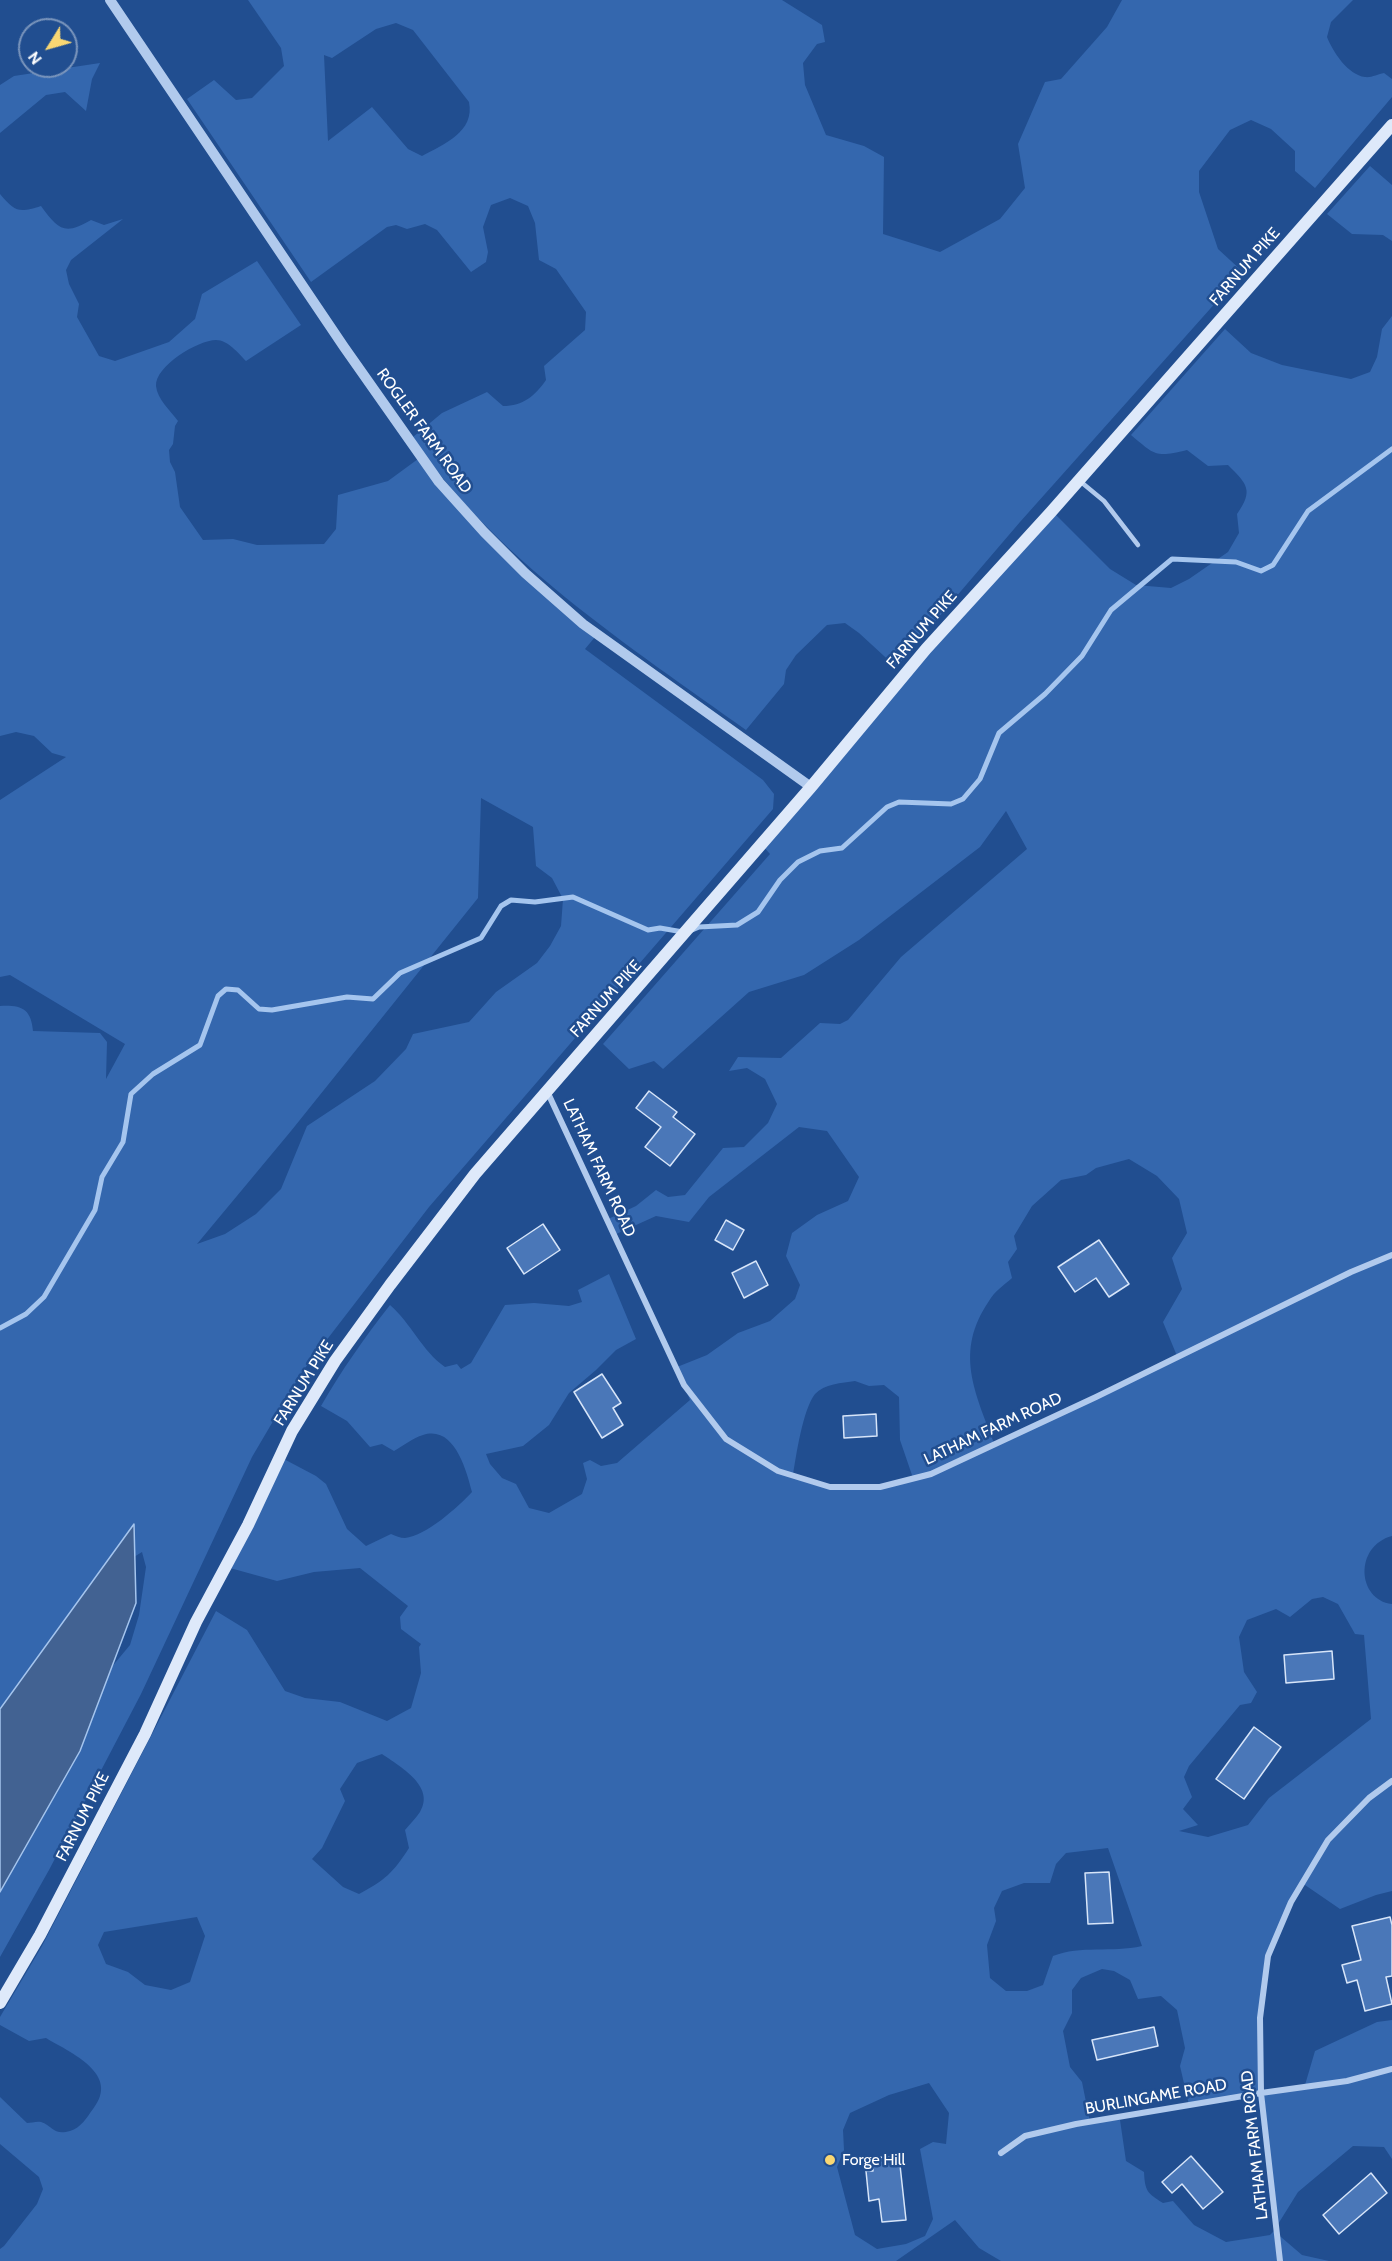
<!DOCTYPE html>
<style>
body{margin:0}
#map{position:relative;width:1392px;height:2261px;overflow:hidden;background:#214e90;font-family:Cabin,sans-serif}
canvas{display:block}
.north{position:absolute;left:18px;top:18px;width:60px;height:60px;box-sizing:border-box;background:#214e90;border:2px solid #7a95bc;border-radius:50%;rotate:233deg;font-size:16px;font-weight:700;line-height:24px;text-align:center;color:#fff}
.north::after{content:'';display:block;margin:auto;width:21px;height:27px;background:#f9d773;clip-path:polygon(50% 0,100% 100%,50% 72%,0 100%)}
</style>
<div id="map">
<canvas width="1392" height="2261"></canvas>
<div class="north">N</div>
</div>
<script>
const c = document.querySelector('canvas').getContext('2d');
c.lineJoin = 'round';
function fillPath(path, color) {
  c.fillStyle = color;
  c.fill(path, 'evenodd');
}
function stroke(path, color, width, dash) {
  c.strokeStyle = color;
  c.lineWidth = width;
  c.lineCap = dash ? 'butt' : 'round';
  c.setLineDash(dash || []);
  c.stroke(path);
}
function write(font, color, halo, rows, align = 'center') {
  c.font = font + ' Cabin,sans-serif';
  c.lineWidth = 5;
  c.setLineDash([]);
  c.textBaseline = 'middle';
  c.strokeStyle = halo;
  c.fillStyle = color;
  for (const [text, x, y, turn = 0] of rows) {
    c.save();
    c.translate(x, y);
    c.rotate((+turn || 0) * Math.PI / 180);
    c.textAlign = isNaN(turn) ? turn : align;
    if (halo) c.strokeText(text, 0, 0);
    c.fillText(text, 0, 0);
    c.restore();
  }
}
fillPath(new Path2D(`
 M248 0H782L822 25 825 42 817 44 803 63 805 85 826 135 864 146 884 157 883 234 940 252 1000 219 1025 188 1018 144 1045 82 1061 79 1107 27 1122 0H1353L1331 22 1327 37C1333 52 1348 75 1365 77 1371 78 1378 74 1384 73L1392 79V97L1315 188 1295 171V151L1271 129 1251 120 1230 130 1199 171V192L1218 249 1243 272 1020 522 896 667 859 633 845 623 827 625 796 655 786 670 784 684 746 730C633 649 489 555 413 437L442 413 487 392 503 406C523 406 535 396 546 380L544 366 585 330 586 312 556 269 539 260 535 223 528 206 510 198 491 205 483 227 488 252 486 262 471 272 437 230 425 224 407 229 396 225 387 227 311 282 187 99 214 80 236 100 252 98 284 66 281 48ZM396 23 413 30 469 102C475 132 444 144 422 156L408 149 372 107 328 141 324 55 332 58 376 29Z
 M100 63 92 79 86 111 65 92 46 95 0 133V85L14 76Z
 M1370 166 1392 185V241L1383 235 1352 234 1327 214Z
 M0 194C15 212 19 213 41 206 58 229 64 236 91 220L104 225 123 219 71 260 66 270 69 284 79 304 77 317 99 356 115 361 169 342 195 319 202 294 257 261 301 325 246 361C238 353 228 340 216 340 198 340 155 366 156 386 157 399 171 411 178 421L175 426 173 444 169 450 170 462 175 472 180 507 203 540 233 539 257 545 324 544 336 529 338 495 388 481 418 459 443 489 595 637 585 649 763 780 774 794 773 809 429 1207 302 1372 252 1457 141 1694 49 1870 0 1957V1860L85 1699 130 1645 139 1615 146 1567 142 1552 121 1565 0 1724V1006C22 1005 31 1009 33 1031L100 1033 107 1042 106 1079 125 1044 10 975 0 977V800L66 757 52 753 34 736 16 732 0 736ZM481 798 533 827 536 866 552 878 563 899 561 926 550 946 537 963 496 992 469 1022 413 1034 406 1049 375 1081 307 1126 281 1189 256 1214 225 1234 197 1244 291 1131 478 898Z
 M1392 316V1536C1354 1546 1357 1600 1392 1604V1891L1376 1895 1340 1909 1305 1885 1301 1886 1265 1958 1259 2094 1305 2085 1315 2051 1377 2022 1392 2020V2159L1384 2147 1353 2146 1298 2192 1275 2229 1258 2095 1189 2105 1180 2066 1185 2048 1177 2010 1161 1996 1138 1999 1130 1980 1114 1971 1102 1969 1081 1978 1072 1990V2013L1063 2031 1070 2067 1082 2082 1090 2122 1120 2120 1126 2161 1144 2172C1145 2191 1147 2193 1163 2203L1173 2201 1194 2225 1226 2242 1270 2235 1274 2231 1302 2255 1329 2261H1001L979 2248 955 2220 896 2261H0V2249L4 2246 37 2204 43 2189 39 2177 0 2144V2097L27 2123C31 2123 37 2121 41 2122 53 2126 54 2136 70 2131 81 2128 87 2117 93 2109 121 2074 71 2053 46 2038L29 2041 0 2025V2017L42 1946 216 1611 247 1630 285 1691 305 1698 340 1702 387 1721 411 1708 421 1673 419 1647 421 1644 401 1629 400 1617 408 1606 360 1568 314 1572 277 1581 230 1568 280 1457 316 1476 326 1484 347 1529 366 1546 391 1534C396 1536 400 1538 405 1538 426 1536 458 1507 472 1492 466 1469 454 1425 423 1435 413 1438 403 1446 394 1451L382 1444 370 1447 347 1421 321 1406C341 1371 365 1337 390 1305 411 1323 422 1351 445 1367L457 1364 461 1369 471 1363 505 1305 534 1303 569 1306 582 1302 578 1290 609 1274 636 1339 616 1350 596 1370 569 1393 549 1425 523 1446 486 1454 490 1464 502 1478 516 1484 529 1508 549 1513 582 1494 587 1479 583 1463 590 1460 601 1466 617 1463 690 1400 677 1371V1367L707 1355 738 1333 770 1321 795 1299 800 1285 786 1256 792 1233 817 1215 848 1201 859 1177 827 1131 799 1127 709 1197 689 1222 656 1216 614 1235 606 1220 636 1206 656 1190 668 1197 685 1195 723 1148 744 1147 768 1123 777 1104 765 1079 747 1068 729 1071 738 1057 781 1058 820 1023 840 1024 848 1020 901 957 1027 849 1006 811 980 847 859 940 804 975 749 992 663 1069 654 1061 629 1069 603 1044 770 854 763 846 1052 511 1110 569 1136 585 1171 588 1189 579 1228 552 1239 533 1237 514C1254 490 1247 484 1228 465L1208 466 1187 450C1155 458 1155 455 1131 435L1225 329 1251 353 1282 365 1351 379 1370 372 1377 357 1382 329ZM1129 1159 1157 1176 1179 1199 1187 1233 1172 1258 1182 1289 1163 1322 1177 1356 994 1443C975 1392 954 1352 989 1301 994 1292 1004 1285 1012 1278L1008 1262 1017 1249 1014 1236 1032 1206 1061 1180 1086 1175 1096 1168ZM855 1381 869 1386 884 1385 899 1397 900 1440 913 1478 878 1489 826 1488 793 1475C796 1456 803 1409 815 1394 824 1384 842 1383 855 1381ZM1323 1597 1338 1604 1355 1634 1364 1635 1371 1719 1269 1798 1248 1825 1208 1837 1179 1831 1198 1825 1183 1809 1192 1797 1184 1777 1189 1766 1240 1705 1251 1703 1257 1692 1244 1672 1239 1637 1247 1620 1276 1609 1290 1617 1312 1599ZM382 1754C399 1766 436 1786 420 1812 416 1818 410 1824 405 1830L409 1848C393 1873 385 1880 359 1894L343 1887 312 1859 322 1848 345 1801 340 1789 357 1763ZM1108 1848 1142 1946C1111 1953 1081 1945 1053 1956L1043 1985 1027 1991H1006L990 1978 987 1945 996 1921 994 1908 1002 1891 1024 1883H1050L1056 1864 1066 1853ZM197 1917 205 1936 190 1982 171 1990 145 1985 128 1972 106 1964 98 1945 104 1932ZM929 2083 949 2113 946 2144 933 2142 920 2149 933 2219 925 2236 906 2244 877 2249 855 2235 837 2167 844 2150 843 2130 850 2113 889 2095Z`), '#3467ae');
const water = new Path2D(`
 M134 1524 136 1603 80 1751 0 1892V1709Z`);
fillPath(water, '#426292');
stroke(water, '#a5c5ee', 1.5);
stroke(new Path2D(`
 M692 930 699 927 737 925 758 912 780 880 798 862 820 851 842 848 887 807 899 802 951 804 963 799 980 779 999 733 1045 694 1082 656 1111 610 1172 559 1236 562 1261 571 1273 565 1308 511 1392 449
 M0 1328 26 1314 44 1297 95 1210 102 1177 123 1142 131 1094 153 1074 200 1045 218 996 226 989 238 990 259 1009 272 1010 347 997 373 999 400 973 481 938 501 906 511 900 535 902 573 897 648 930 660 928 683 932`), '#a5c5ee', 5);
const building = new Path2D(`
 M649 1091 677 1112 673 1117 695 1134 670 1166 645 1147 661 1127 636 1108Z
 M726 1220 744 1230 733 1250 715 1240Z
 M543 1224 560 1250 524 1274 507 1248Z
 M1099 1240 1129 1284 1109 1297 1096 1278 1075 1292 1058 1267Z
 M756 1261 768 1285 744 1298 732 1273Z
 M602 1374 621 1403 613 1408 623 1425 602 1438 574 1392Z
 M876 1414 877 1436 844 1438 843 1416Z
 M1332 1651 1334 1679 1286 1683 1284 1655Z
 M1254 1727 1281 1747 1244 1799 1216 1779Z
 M1109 1872 1113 1923 1088 1924 1085 1873Z
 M1390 1917 1392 1925V1976L1386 1977 1392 2004 1365 2011 1357 1980 1347 1983 1342 1965 1361 1960 1352 1926Z
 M1154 2027 1158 2046 1097 2060 1092 2040Z
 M899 2156 906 2220 882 2222 879 2199 869 2201 866 2171H873L872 2158Z
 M1191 2156 1223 2192 1203 2209 1182 2184 1172 2193 1162 2182Z
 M1371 2173 1387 2193 1339 2234 1323 2215Z`);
fillPath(building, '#4a77b8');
stroke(building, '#d7e5f9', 1.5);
stroke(new Path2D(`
 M1081 482 1104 501 1138 545`), '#b1caed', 4.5);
stroke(new Path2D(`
 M547 1091 684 1385 726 1439 778 1471 830 1487H880L931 1474 1096 1397 1351 1272 1392 1255
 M1001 2153 1025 2136 1076 2124 1261 2093 1347 2081 1392 2069
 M1280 2261 1261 2093 1260 2018 1268 1956 1291 1902 1328 1840 1369 1798 1392 1781`), '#b1caed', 6);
stroke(new Path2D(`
 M110 0 344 347 439 482 484 532 525 573 583 624 811 787`), '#b1caed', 10);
stroke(new Path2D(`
 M0 2003 40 1935 145 1734 196 1622 248 1525 292 1431 335 1361 390 1285 475 1174 811 787 926 649 1051 512 1392 125`), '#dee9fa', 12);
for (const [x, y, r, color] of [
 [830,2160,6,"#f9d773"]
]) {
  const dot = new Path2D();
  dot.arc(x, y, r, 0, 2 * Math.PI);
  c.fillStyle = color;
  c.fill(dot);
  stroke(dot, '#214e90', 2);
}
write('16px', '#fff', '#214e90', [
 ["FARNUM PIKE",1245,267,-49],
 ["ROGLER FARM ROAD",424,431,54],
 ["FARNUM PIKE",922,630,-49],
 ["FARNUM PIKE",606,999,-48],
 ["LATHAM FARM ROAD",599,1168,65],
 ["FARNUM PIKE",304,1383,-58],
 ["LATHAM FARM ROAD",993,1429,-25],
 ["FARNUM PIKE",83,1817,-63],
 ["BURLINGAME ROAD",1156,2097,-10],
 ["LATHAM FARM ROAD",1255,2145,-96]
]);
write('16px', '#fff', '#214e90', [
 ["Forge Hill",842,2160]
], 'left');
</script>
